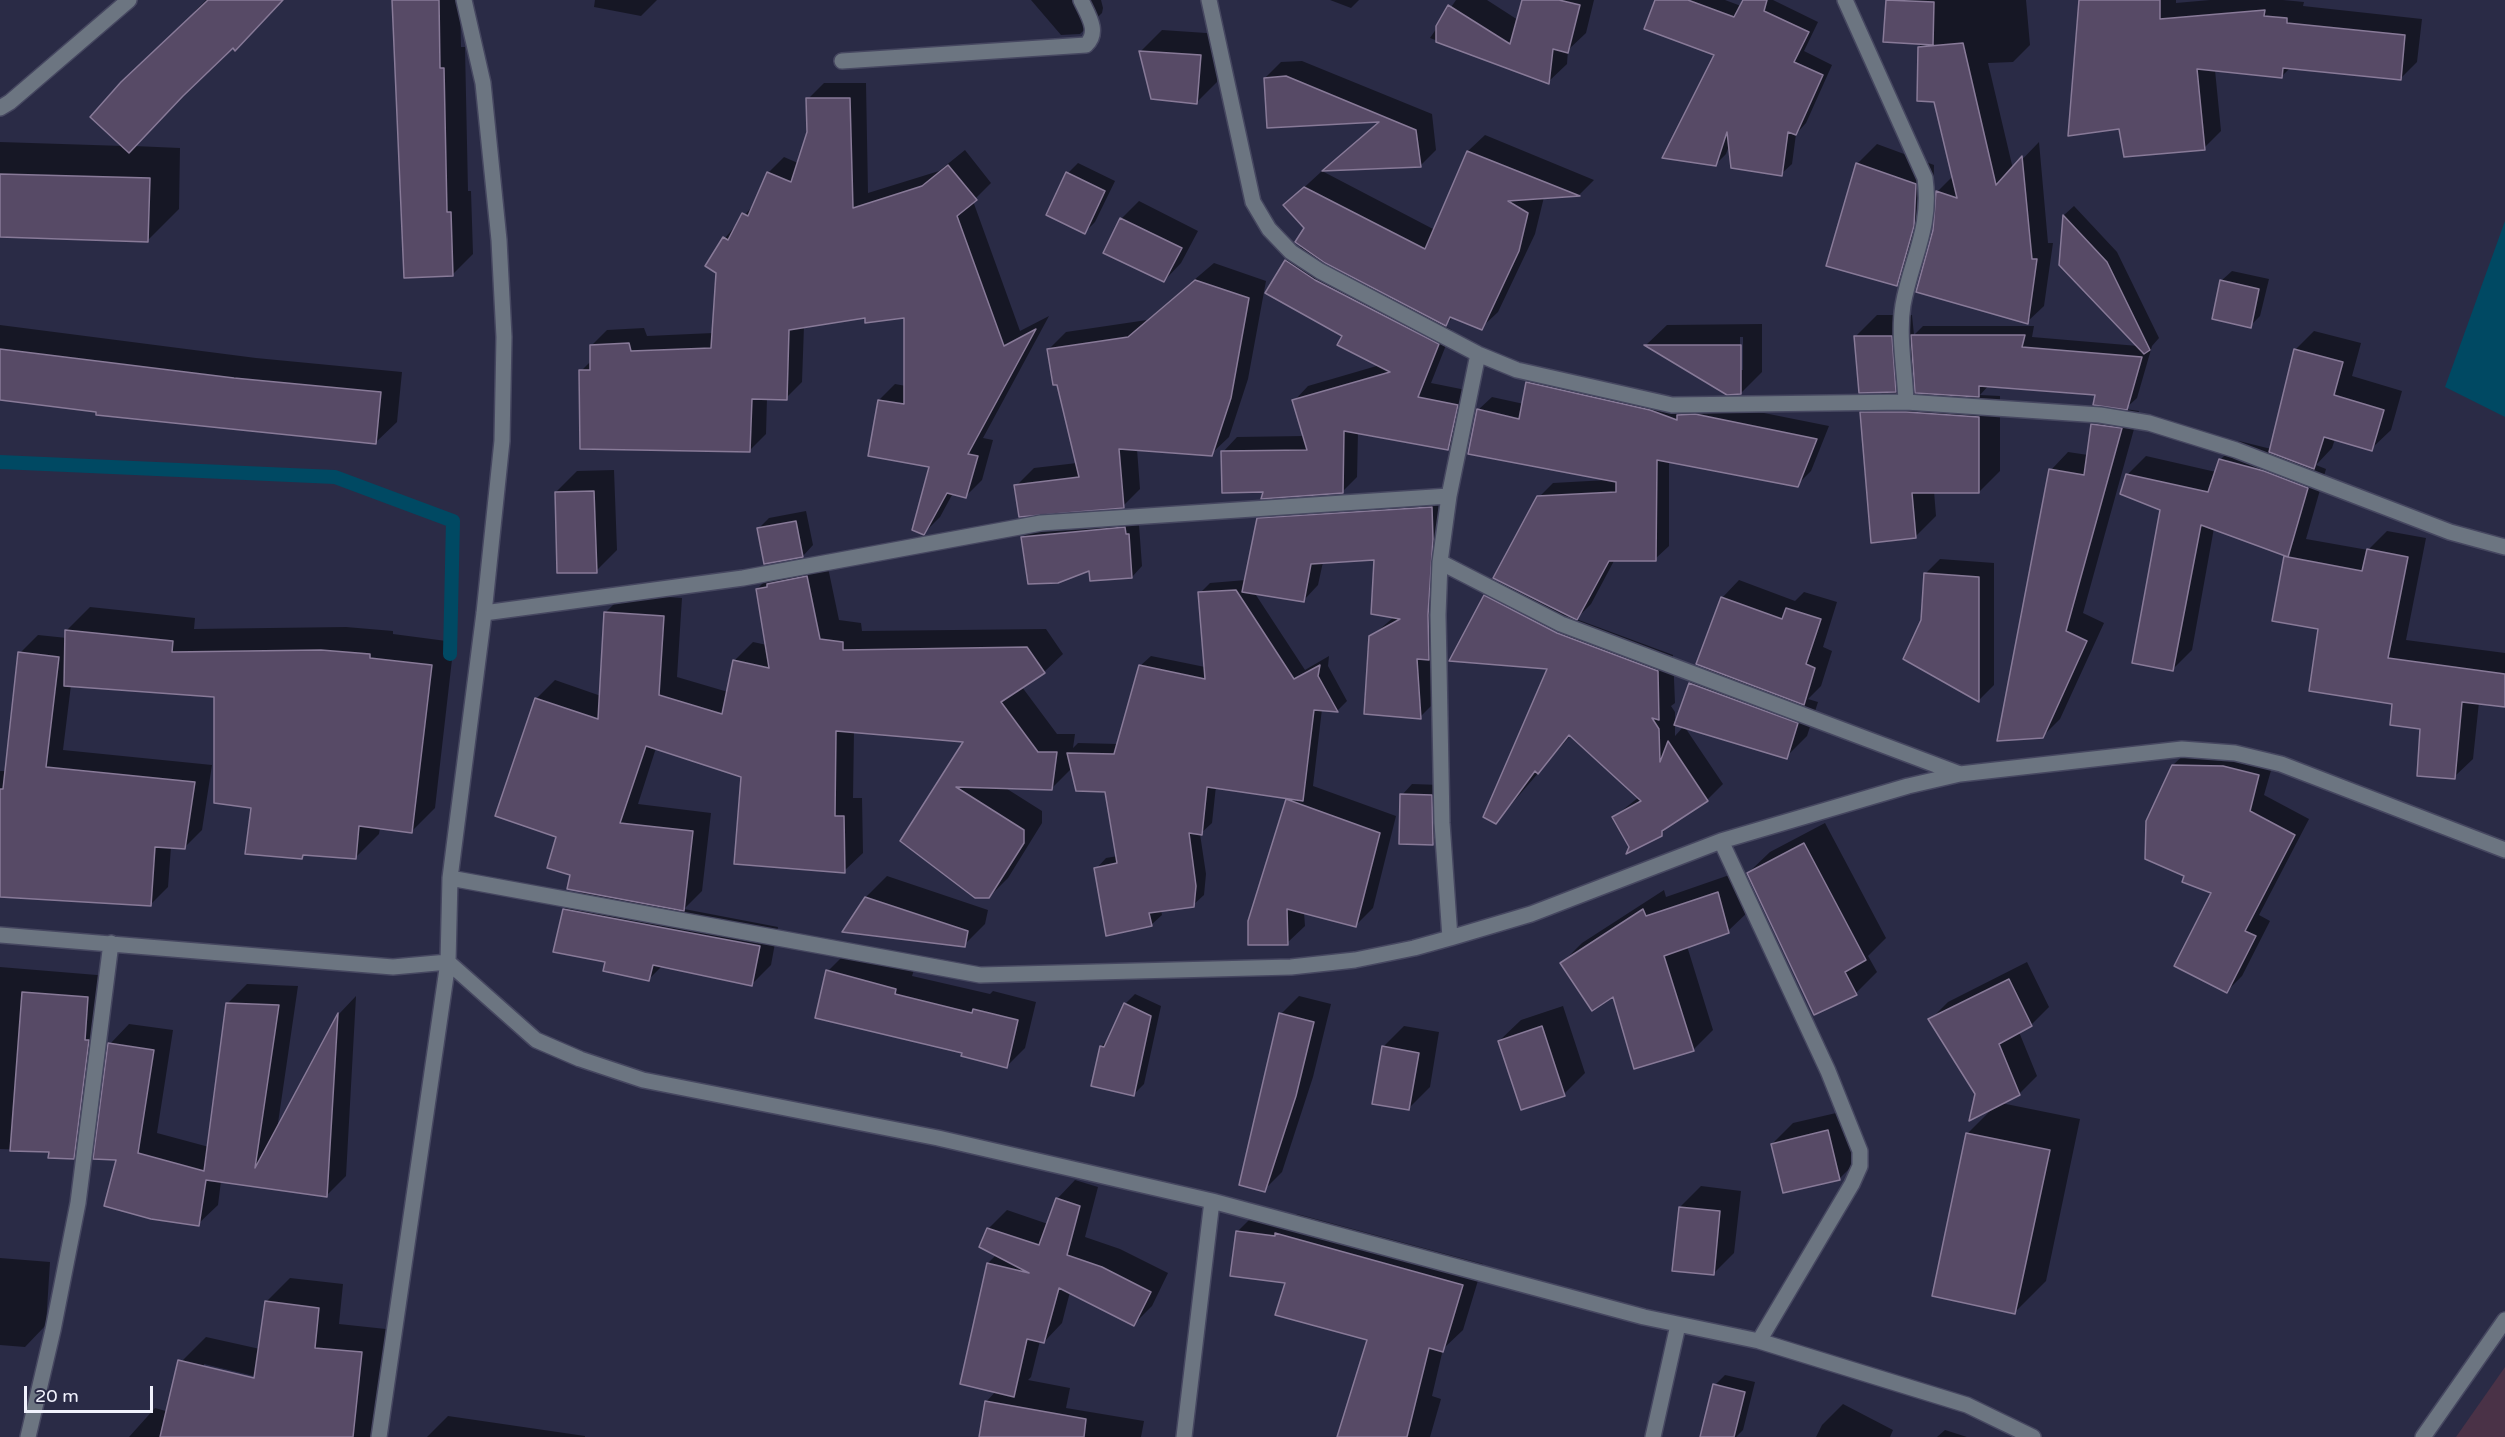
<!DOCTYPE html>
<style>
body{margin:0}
#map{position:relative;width:2505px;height:1437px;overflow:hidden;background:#2a2b46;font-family:"Varela Round",sans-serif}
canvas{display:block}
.scale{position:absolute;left:24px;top:1386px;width:129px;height:27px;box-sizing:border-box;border:3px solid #f1f2fd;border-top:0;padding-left:8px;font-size:18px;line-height:21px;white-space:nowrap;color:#f1f2fd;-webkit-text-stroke:4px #2a2b46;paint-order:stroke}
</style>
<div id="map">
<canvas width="2505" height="1437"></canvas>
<div class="scale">20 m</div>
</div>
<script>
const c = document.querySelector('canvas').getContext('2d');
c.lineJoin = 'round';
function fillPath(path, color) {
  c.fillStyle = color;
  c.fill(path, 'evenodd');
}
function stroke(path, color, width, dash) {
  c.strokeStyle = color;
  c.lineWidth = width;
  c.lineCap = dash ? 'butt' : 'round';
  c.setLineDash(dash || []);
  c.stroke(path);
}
fillPath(new Path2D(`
 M2505 1367V1437H2456Z`), '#4a3247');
fillPath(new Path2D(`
 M2505 221V417L2445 387Z`), '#004963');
fillPath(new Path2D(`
 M206 0H282L193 84 134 146 180 148 179 209 148 240 0 236V142L124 146 195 11Z
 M393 0H460L461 47H465L468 191H471L473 254 452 275Z
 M595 0H657L641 16 594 7Z
 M1031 0H1101L1103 8 1102 13 1080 34 1061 35Z
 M1330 0H1359L1351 8Z
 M1456 0H1487L1518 20 1523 0H1594L1586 33 1568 50 1567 64 1548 82 1430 38Z
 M1657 0H1725L1741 6 1744 0H1773L1818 22 1804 51 1832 65 1806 123 1796 134 1792 164 1781 174 1730 143 1726 154 1716 164 1717 55Z
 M1887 0H2026L2030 45 2013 62 1988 63 2013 169 2039 142 2048 243H2053L2044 306 2027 322 1934 231 1937 192 1953 176 1935 100H1918L1920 43 1885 41Z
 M2080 0H2176V3L2210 0H2283L2304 2 2303 6 2422 19 2417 62 2400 79 2291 67 2282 76 2215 70 2221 131 2204 148 2120 128Z
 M1162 30 1221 34 1217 82 1196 103 1141 51Z
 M1302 61 1432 114 1436 150 1420 166 1381 121 1265 78 1281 62Z
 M824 83H866L868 193 939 171 965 150 991 183 973 201 1020 331 1049 316 983 438 993 440 982 480 966 496 953 493 940 517 924 533 930 466 879 400 895 384 906 386 905 316 866 317 804 326 802 382 786 398H767L766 434 750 450 581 371 592 360 591 346 607 330 644 328 647 336 713 333 725 238 756 202 768 173 784 157 798 163 808 133V99Z
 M1485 135 1594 180 1579 195 1544 197 1535 234 1498 312 1481 328 1453 317 1445 326 1452 330 1431 383 1471 391 1462 434 1448 449 1358 432 1357 477 1342 492 1265 491 1223 452 1237 437 1304 436 1294 401 1308 386 1380 365 1344 336 1267 293 1286 261 1302 245 1305 228 1285 205 1322 171 1435 230 1468 151Z
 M1877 144 1934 165 1933 206 1916 265 1897 285 1857 164Z
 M1078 163 1115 181 1095 222 1085 232 1068 173Z
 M1139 201 1198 231 1181 263 1164 281 1121 219Z
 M2074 206 2117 252 2159 338 2152 346 2137 398 2125 409 2139 411 2083 613 2104 623 2060 719 2042 737 2051 470 2068 452 2088 455 2092 425 2111 406 2096 393 1989 385 1980 395 2000 396V471L1979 492 1934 491 1936 516 1915 537 1862 413 1884 391 1856 336 1877 315H1912L1914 335 1923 326H2034L2032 337 2138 346 2060 264 2064 215ZM1915 371 1917 391 1894 392Z
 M1214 263 1266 281 1248 379 1229 437 1211 454 1137 449 1140 489 1123 506 1016 486 1034 468 1077 463 1049 349 1066 332 1147 320Z
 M2232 271 2269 279 2260 316 2250 326 2221 281Z
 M1762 324V372L1741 393 1646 345 1667 325ZM1740 337H1743V370H1740Z
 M0 325 256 358 402 372 397 422 375 443 0 399Z
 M2314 331 2361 343 2352 376 2402 391 2391 430 2371 449 2335 439 2332 448 2316 465 2326 469 2306 539 2368 550 2387 531 2426 538 2406 640 2505 653V705L2479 702 2473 759 2454 777 2422 728 2394 703 2320 628 2285 557 2287 555 2214 528 2192 650 2173 669 2162 509 2127 475 2146 456 2216 472 2220 460 2239 441 2271 449 2295 350Z
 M1541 369 1664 397 1709 402 1829 426 1811 471 1797 485 1669 461V546L1655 559H1615L1591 604 1576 619 1673 655 1675 703 1671 706 1675 712V736L1684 726 1723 784 1707 800 1674 821 1661 834 1630 847 1614 817 1639 797 1571 735 1496 822 1550 667 1485 596 1501 580 1539 497 1553 483 1607 480 1478 410 1492 397 1524 404 1528 383ZM1488 596 1565 635 1563 638 1488 599Z
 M614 470 617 550 596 571 556 492 577 471Z
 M1446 493 1435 702 1420 717 1371 637 1395 616 1376 559 1323 562 1318 585 1303 601 1254 592 1305 670 1329 656 1328 666 1347 701 1337 711 1322 709 1313 786 1396 816 1373 908 1356 925 1304 912 1305 926 1287 943H1249L1289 797 1216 786 1212 823 1200 834 1206 874 1204 895 1193 905 1161 910 1162 915 1151 925 1107 934 1096 869 1106 858 1118 856 1106 790 1072 768 1052 788 1004 787 1042 811V823L1008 878 989 897 902 841 966 741 854 731 853 798H862L863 853 844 871 742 775 656 748 638 804 711 813 702 891 684 909 778 927 771 965 752 984 663 965 649 979 606 961 564 909 582 891 571 874 557 836 536 699 555 680 601 696 605 613 624 594 682 598 677 677 728 692 734 661 753 642 767 645 757 589 776 570 826 558 839 620 861 623 862 631 1046 629 1063 654 1044 672 1022 687 1057 734H1075L1073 748 1078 743 1118 744 1140 666 1151 656 1205 667 1200 593 1210 583 1246 580 1259 519 1274 504Z
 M806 511 813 545 803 556 759 528 769 518Z
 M1135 518 1136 525H1139L1142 566 1132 577 1023 537 1033 527Z
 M1940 559 1994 563V685L1979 700 1905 658 1922 620 1925 574Z
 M1739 580 1795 601 1804 592 1837 602 1823 647 1832 651 1821 686 1808 699 1818 702 1807 736 1786 757 1676 724 1690 683 1707 667 1722 598Z
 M90 607 195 618 194 629 346 627 393 631V634L454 642 435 808 411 832 380 828 379 834 356 857 305 854 302 857 252 807 216 696 71 685 63 750 212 765 202 830 184 848 171 847 168 887 150 905 0 895V771H7L20 653 38 635 67 638V630Z
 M2189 750 2274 760 2264 795 2309 819 2259 915 2270 921 2242 976 2227 991 2213 892 2186 876 2173 765Z
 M1412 784 1441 785 1443 833 1433 843 1402 795Z
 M1825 823 1886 938 1868 956 1877 972 1856 993 1748 873 1770 852Z
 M1738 872 1749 911 1728 931 1687 946 1713 1030 1693 1050 1562 963 1582 943 1664 890 1666 897Z
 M887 876 988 910 985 924 964 945 866 897Z
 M847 952 914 970 912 976 990 994 993 991 1036 1002 1025 1048 1006 1067 964 1051 828 971Z
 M2027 962 2049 1007 2031 1025 2019 1032 2037 1076 2019 1094 2001 1103 2080 1119 2046 1281 2015 1312 1934 1295 1968 1133 1994 1107 1976 1093 1930 1020 1948 1002Z
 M0 967 109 976 105 1019H109L95 1136 73 1157 50 1151 0 1149Z
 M247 984 298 986 277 1130 339 1014 356 996 346 1176 327 1195 221 1181 218 1205 198 1224 118 1158 110 1044 129 1024 173 1030 157 1133 209 1147 227 1004Z
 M1135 994 1161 1006 1144 1084 1134 1094 1101 1047 1109 1038 1125 1004Z
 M1299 996 1331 1004 1313 1077 1282 1172 1264 1190 1281 1014Z
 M1563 1006 1585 1073 1564 1094 1499 1041 1521 1020Z
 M1404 1026 1439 1032 1430 1087 1409 1108 1383 1047Z
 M1849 1110 1860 1158 1839 1179 1772 1144 1793 1123Z
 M1075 1180 1098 1187 1085 1237 1120 1249 1168 1273 1152 1306 1134 1324 1070 1292 1062 1323 1044 1342 1040 1341 1031 1377 1028 1380 1070 1388 1066 1408 1144 1421 1141 1437H980L986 1402 996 1391 988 1263 997 1254 981 1246 989 1228 1007 1210 1048 1224 1057 1199Z
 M1701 1186 1741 1191 1734 1253 1713 1274 1680 1207Z
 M1258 1211 1295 1216 1297 1214 1483 1264 1463 1330 1443 1349 1432 1396 1441 1399 1430 1437H1339L1369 1339 1287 1281 1237 1232Z
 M0 1258 50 1262 46 1325 25 1347 0 1345Z
 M290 1278 343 1284 339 1324 386 1329 374 1437H129L155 1408 180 1415 182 1361 206 1337 260 1349 266 1302ZM204 1364 262 1378 261 1381 204 1368Z
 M1725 1375 1755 1382 1743 1430 1736 1437H1718L1715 1385Z
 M1843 1404 1893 1430 1890 1437H1816L1822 1425Z
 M448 1416 585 1436V1437H427Z
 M1945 1430 1967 1437H1937Z`), '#0007');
stroke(new Path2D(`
 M0 462 335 477 453 521 450 654`), '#004963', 14);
const building = new Path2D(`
 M208 0H283L235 51 233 48 183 96 129 153 90 117 121 82Z
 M392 0H439L440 68H444L447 212H451L453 276 404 278Z
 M1522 0H1559L1580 5 1568 53 1553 49 1549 84 1436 42V26L1448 5 1510 44Z
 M1655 0H1688L1734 17 1743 0H1767L1764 11 1809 32 1794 62 1823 75 1796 135 1788 132 1782 176 1731 168 1727 132 1716 166 1662 158 1714 55 1644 29Z
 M1886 0 1934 2 1933 45 1883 42Z
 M2079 0H2160V19L2265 10 2264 16 2287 18V23L2405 35 2401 80 2283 68 2282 78 2197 69 2205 150 2124 157 2119 129 2068 136Z
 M1963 43 1996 185 2022 156 2032 259H2037L2028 324 1916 292 1933 230 1936 191 1957 198 1934 102 1917 101 1918 47Z
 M1139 51 1201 55 1197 104 1151 99Z
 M1286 76 1416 130 1421 167 1322 171 1379 122 1267 128 1264 78Z
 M806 98H850L853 208 922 186 948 165 977 200 957 216 1004 346 1036 329 968 454 978 456 966 498 947 493 924 535 912 530 929 467 868 456 878 400 904 404V318L865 323V318L789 330 787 400 752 399 750 452 580 449 579 370H590V345L629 343 631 351 711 348 716 273 705 266 723 237 728 240 742 213 748 216 767 172 791 182 807 132Z
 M1467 151 1580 196 1508 201 1528 213 1519 251 1482 330 1450 317 1446 326 1325 263 1295 242 1304 228 1283 205 1304 187 1425 249Z
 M1856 163 1916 184 1914 226 1897 286 1826 266Z
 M1066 172 1105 191 1085 234 1046 215Z
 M0 174 150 178 148 242 0 237Z
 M2063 215 2107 262 2150 350 2144 354 2059 265Z
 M1120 218 1182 248 1164 282 1103 253Z
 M1285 260 1315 280 1439 344 1418 397 1458 405 1448 450 1344 431 1343 493 1261 499 1263 492 1222 493 1221 451 1307 450 1292 400 1390 372 1337 345 1342 336 1265 293Z
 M1195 280 1249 298 1231 398 1212 456 1119 449 1124 508 1019 517 1014 485 1079 477 1057 385H1053L1047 349 1128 337Z
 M2220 280 2259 289 2251 328 2212 319Z
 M1911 335H2025L2022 347 2142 357 2127 410 2093 405 2095 395 1979 386V397L1915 393Z
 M1854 336H1892L1896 392 1859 393Z
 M1644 345H1741V394L1727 395Z
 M0 349 234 378 381 392 376 444 96 415V412L0 400Z
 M2294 349 2343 362 2334 395 2384 410 2372 451 2324 437 2314 469 2269 452Z
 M1526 382 1650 410 1677 420V415L1695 414 1817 439 1798 487 1657 460 1656 561H1609L1577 620 1493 578 1537 496 1616 492V482L1468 454 1477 409 1519 419Z
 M1860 412H1906L1979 417V493H1912L1916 538 1871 543Z
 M2091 424 2122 428 2066 631 2087 641 2043 738 1997 741 2049 469 2084 475Z
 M2219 459 2264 471 2308 488 2288 557 2362 571 2367 549 2408 557 2388 658 2505 674V707L2462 702 2455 779 2417 776 2420 729 2390 725 2392 704 2309 691 2318 629 2272 621 2284 556 2288 557 2201 525 2173 671 2132 663 2160 510 2120 494 2126 474 2208 492Z
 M594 491 597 573H557L555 492Z
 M1432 507 1433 539 1428 615 1429 660 1417 659 1421 719 1364 714 1369 636 1400 619 1371 614 1374 560 1311 564 1304 602 1242 592 1257 518Z
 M796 521 803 557 764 564 757 528Z
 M1125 527 1126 534H1129L1132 578 1090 581 1089 571 1058 583 1028 584 1021 537Z
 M1924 573 1979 577V702L1903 659 1921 620Z
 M807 576 820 639 843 642V650L1027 647 1045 673 1001 702 1038 752H1057L1052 790 956 787 1024 830V843L989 898H975L900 841 963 742 836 731 835 816H844L845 873 734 864 741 777 646 746 620 823 693 831 684 911 567 889 570 875 547 868 556 837 495 816 535 698 598 719 604 612 664 616 659 695 722 714 733 660 769 668 756 589 767 587V584Z
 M1236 590 1294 679 1320 665 1318 676 1338 712 1314 710 1303 801 1207 787 1202 835 1189 833 1196 886 1194 907 1149 913 1152 926 1106 936 1094 868 1117 863 1105 792 1076 791 1067 753 1114 754 1139 665 1205 679 1198 592Z
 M1484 595 1557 633 1658 671 1659 720 1652 718 1659 729 1660 762 1668 741 1708 801 1662 831V836L1626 854 1629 847 1612 817 1641 801 1569 735 1538 774 1535 771 1496 824 1483 817 1547 669 1449 661Z
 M1721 597 1782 619 1786 608 1821 619 1806 664 1815 668 1804 705 1696 664Z
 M65 630 173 641 172 652 321 650 370 654V658L432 665 412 833 359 826 356 859 303 855 302 859 245 854 251 808 214 803V697L64 686Z
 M18 652 59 657 46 767 195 782 185 849 155 847 151 906 0 897V789H3Z
 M1689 683 1798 723 1787 759 1674 725Z
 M2172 765 2223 766 2259 775 2250 811 2295 835 2245 931 2256 936 2227 993 2174 966 2211 893 2182 882 2184 876 2145 859 2146 821Z
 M1400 794 1432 795 1433 845 1399 844Z
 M1286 799 1380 833 1356 927 1287 909 1288 945H1248V921Z
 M1804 843 1866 960 1845 972 1857 995 1814 1015 1747 873Z
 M1718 892 1729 933 1664 956 1694 1051 1634 1069 1613 997 1592 1011 1560 963 1643 909 1646 916Z
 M865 897 968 931 965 947 842 932Z
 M563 909 760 946 752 986 653 965 649 981 603 971 605 962 553 952Z
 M826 970 896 989 895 994 972 1013 973 1009 1018 1020 1007 1068 961 1056 962 1053 815 1018Z
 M2009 979 2032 1026 1999 1044 2020 1095 1969 1121 1975 1094 1928 1019Z
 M22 992 88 997 85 1040H89L74 1159 48 1158 49 1152 10 1151Z
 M226 1003 279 1005 255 1168 338 1013 327 1197 206 1180 199 1226 151 1219 104 1206 116 1160 93 1159 108 1043 154 1050 138 1153 204 1171Z
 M1124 1003 1151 1016 1134 1096 1091 1086 1100 1046 1104 1047Z
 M1279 1013 1314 1022 1296 1096 1265 1192 1239 1185Z
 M1542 1026 1565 1096 1521 1110 1498 1041Z
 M1382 1046 1419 1053 1409 1110 1372 1104Z
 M1828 1130 1840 1180 1783 1193 1771 1144Z
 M1966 1133 2050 1150 2015 1314 1932 1296Z
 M1056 1198 1080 1206 1067 1255 1102 1267 1151 1292 1134 1326 1059 1288 1044 1343 1027 1339 1014 1397 960 1384 987 1263 1029 1273 979 1247 987 1228 1039 1245Z
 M1679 1207 1720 1211 1714 1275 1672 1271Z
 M1236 1231 1275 1236V1233L1463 1285 1443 1352 1429 1348 1407 1437H1337L1367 1340 1275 1315 1285 1283 1230 1276Z
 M265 1301 319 1308 315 1348 362 1352 353 1437H160L178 1360 254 1378Z
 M1713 1384 1745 1392 1734 1437H1700Z
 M985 1401 1086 1419 1084 1437H979Z`);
fillPath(building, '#574a66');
stroke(building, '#887a98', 1.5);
const minor = new Path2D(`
 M1209 0 1253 202 1269 229 1291 252 1320 271 1478 354 1517 370 1672 405 1906 402 2100 415 2149 423 2236 450 2450 532 2505 547
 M1845 0 1925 178C1932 228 1911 259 1903 305 1898 336 1905 371 1906 402
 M842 61 1086 45C1100 32 1088 15 1081 0
 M0 108 10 102 129 0
 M1440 562 1561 624 1960 774
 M484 613 743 578 1041 523 1449 496
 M450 878 980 975 1291 967 1355 960 1414 948 1450 938 1442 823 1438 615 1440 562 1449 496 1478 354
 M0 935 393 967 448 962 536 1040 580 1059 643 1080 938 1138 1212 1201 1644 1317 1759 1341 1852 1184 1860 1166V1151L1828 1071 1721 841
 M1450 938 1531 914 1721 841 1908 786 1960 774 2182 749 2235 753 2281 764 2505 850
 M1759 1341 1967 1405 2033 1437
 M28 1437 53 1330 78 1203 111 943
 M379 1437 448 962 450 878 484 613 502 441 504 337 499 240 483 83 464 0
 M1184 1437 1212 1201
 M1653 1437 1678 1325
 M2423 1437 2505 1320`);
stroke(minor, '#464760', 18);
stroke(minor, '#6c7581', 15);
</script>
